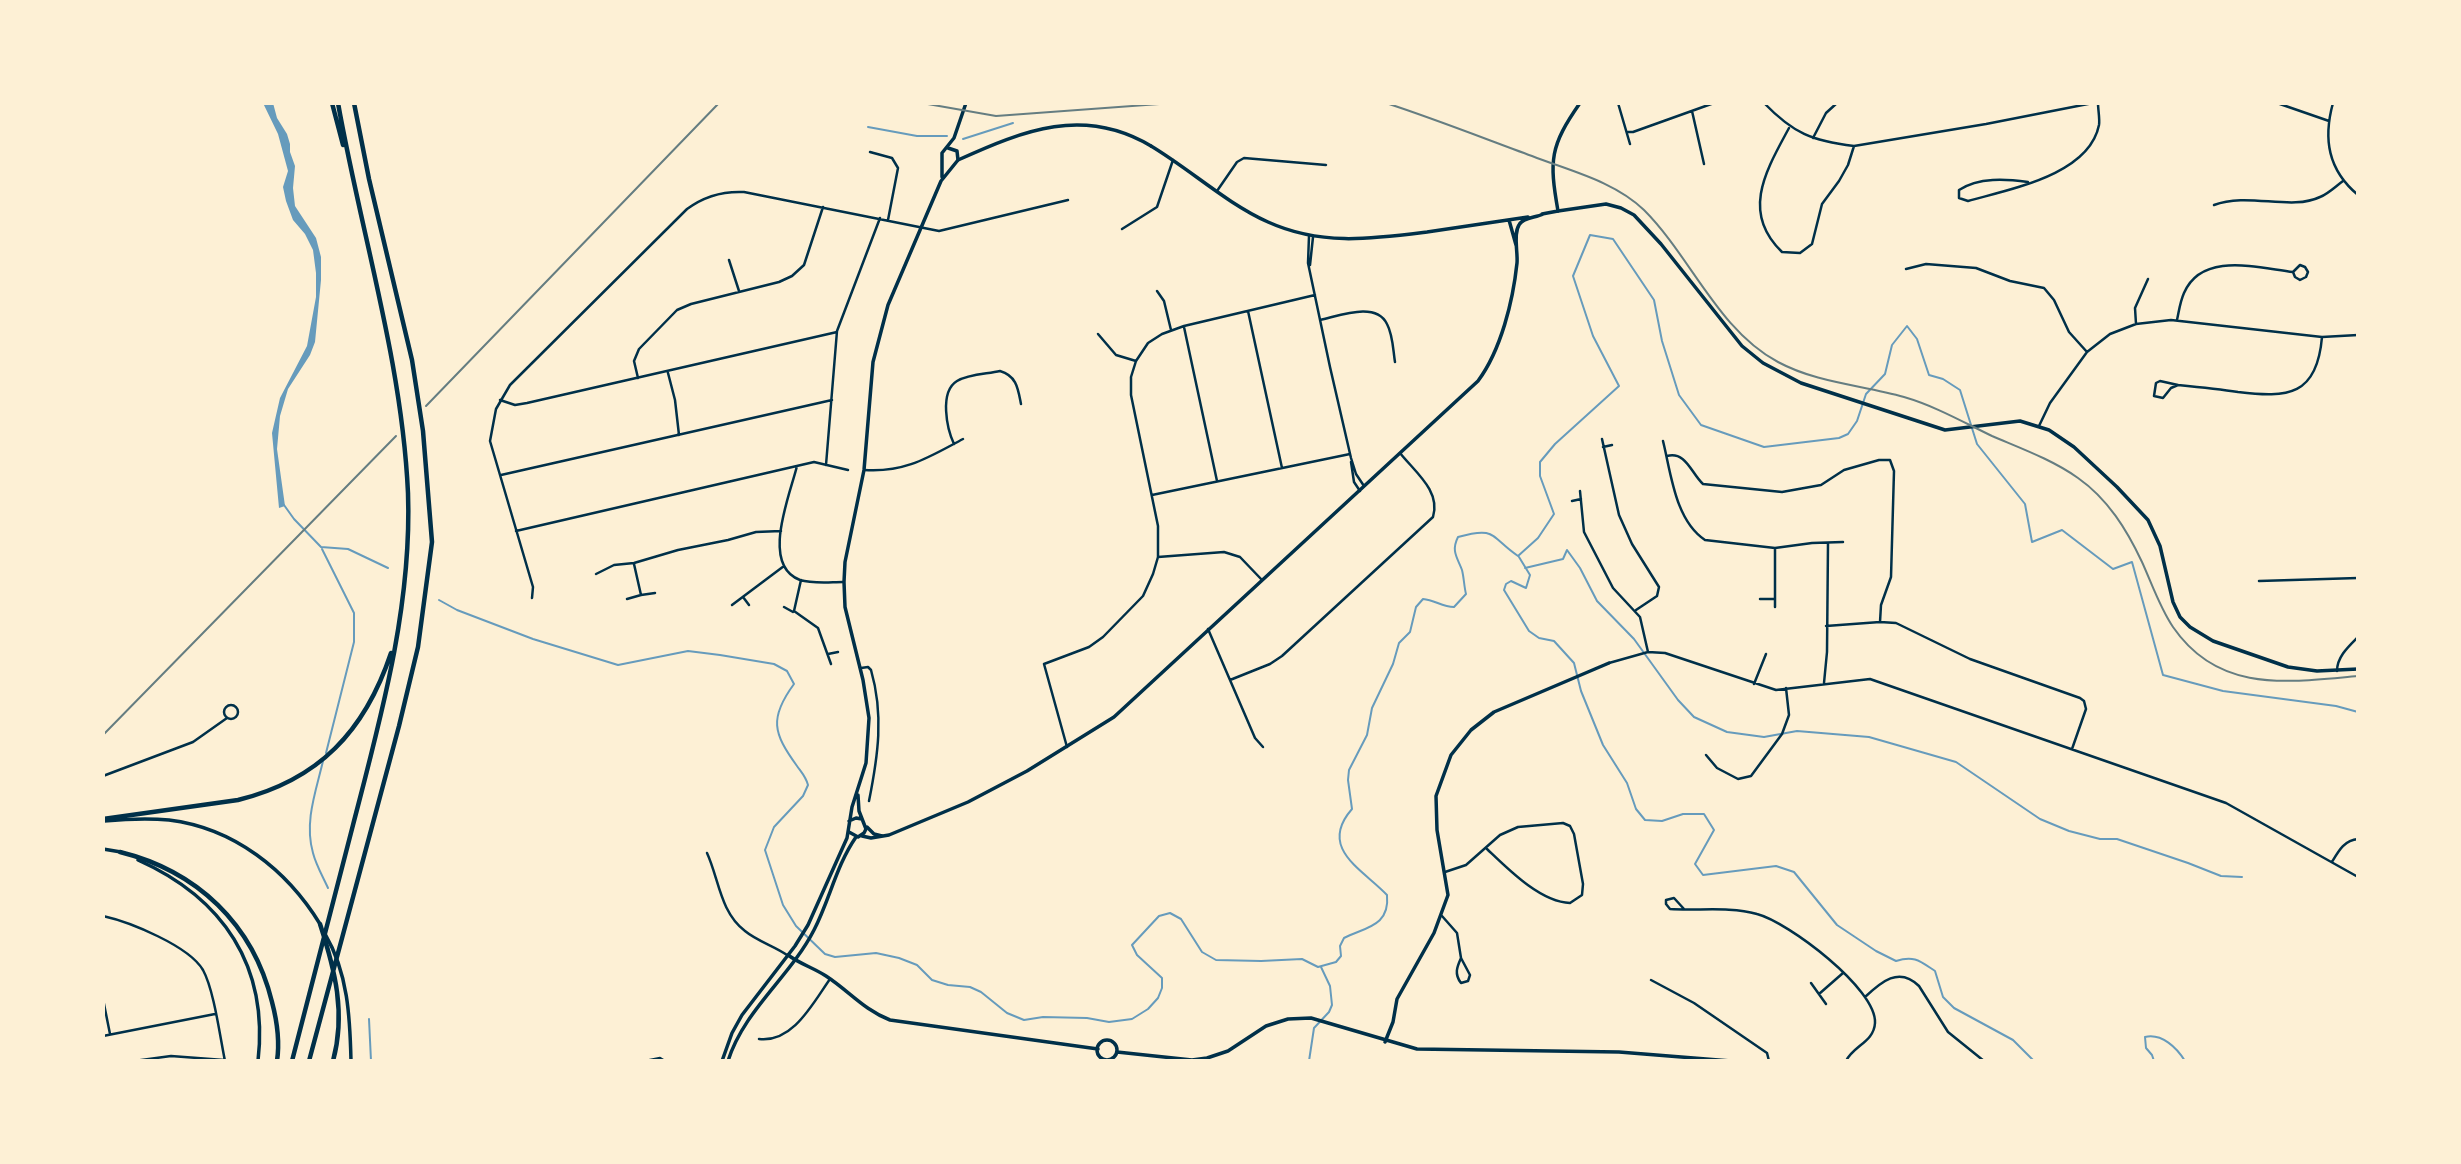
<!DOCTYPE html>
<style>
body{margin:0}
#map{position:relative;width:2461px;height:1164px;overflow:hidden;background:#fdf0d5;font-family:Commissioner,sans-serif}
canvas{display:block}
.frame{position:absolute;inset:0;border:105px solid #fdf0d5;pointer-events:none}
</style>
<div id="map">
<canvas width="2461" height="1164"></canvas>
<div class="frame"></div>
</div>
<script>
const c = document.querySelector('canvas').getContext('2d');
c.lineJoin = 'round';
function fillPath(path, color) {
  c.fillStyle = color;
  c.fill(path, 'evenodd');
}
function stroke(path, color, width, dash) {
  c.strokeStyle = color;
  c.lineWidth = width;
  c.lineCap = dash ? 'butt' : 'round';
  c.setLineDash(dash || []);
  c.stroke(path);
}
fillPath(new Path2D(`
 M263 103H273L277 118 287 134 290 144V152L295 166 293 188 295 206 316 238 321 257V280L315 342 310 355 288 389 280 416 277 449 285 506 279 508 272 433 280 398 307 346 316 297V273L313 250 305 234 293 220 286 201 283 187 288 171 278 134Z`), '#669bbc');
stroke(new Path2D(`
 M868 127 917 136H947
 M963 139 1013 123
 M284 505 294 519 321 547 348 549 388 568
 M322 549 354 613V642L326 753
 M1519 557 1530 575 1526 588 1511 581 1506 584 1504 590 1529 631 1539 638 1554 641 1574 663 1581 691 1603 745 1627 783 1636 809 1645 820 1662 821 1683 814H1704L1714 830 1695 864 1703 875 1776 866 1794 872 1837 925 1876 951 1896 961C1914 955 1920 961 1935 971L1943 997 1954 1008 2013 1040 2034 1061
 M1525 568 1563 559 1567 550 1580 568 1597 601 1634 639 1678 700 1694 717 1727 732 1764 737 1797 731 1869 737 1956 762 2040 819 2069 831 2100 839H2117L2188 863 2221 876 2242 877
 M439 600 457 610 533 639 618 665 688 651 720 655 774 664 787 671 794 684C769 718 773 733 797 766 802 773 806 777 808 785L803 796 774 827 765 850 783 905 796 926 825 954 835 957 876 953 899 958 917 965 932 980 948 985 970 987 981 992 1007 1013 1024 1020 1043 1017 1087 1018 1109 1022 1132 1019 1148 1009 1158 998 1162 988V978L1137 955 1132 945 1159 916 1170 913 1181 919 1202 952 1216 960 1261 961 1302 959 1318 967 1336 962 1341 956 1340 946 1344 938C1366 927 1390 926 1387 895 1364 870 1317 849 1352 809L1348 780 1349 770 1367 735 1372 708 1393 664 1399 643 1410 632 1416 607 1423 599C1435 600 1442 607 1454 607L1466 594C1464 586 1464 578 1462 570 1457 557 1451 551 1458 537 1497 526 1490 537 1518 556L1538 538 1554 514 1540 476V462L1555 444 1619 386 1593 336 1573 276 1590 235 1613 239 1654 300 1662 341 1679 395 1701 425 1764 447 1839 438 1848 434 1857 421 1866 394 1885 374 1892 345 1907 326 1917 339 1929 375 1943 379 1960 390 1977 444 2025 504 2032 542 2062 530 2113 569 2132 562 2163 675 2223 691 2336 706 2358 712
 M323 761C316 791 304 822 313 853 316 865 323 877 328 888
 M369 1019 371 1061
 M1309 1061 1314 1028 1329 1012 1332 1005 1330 986 1321 967
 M2154 1061 2152 1055 2146 1048 2145 1037C2162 1033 2177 1048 2185 1061`), '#669bbc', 2);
stroke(new Path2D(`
 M1618 103 1630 144
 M1764 103C1793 133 1812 141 1854 146L1986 124 2093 103
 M2277 103 2329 121
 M2333 103C2323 139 2328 170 2358 195
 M1692 111 1704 164
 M1789 128C1767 169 1740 212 1782 252L1800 253 1812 244 1822 204 1839 181 1848 165 1854 146
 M1628 132H1633L1714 103
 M1813 138 1826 113 1837 103
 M870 152 892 158 898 168 888 220
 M2028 182C2006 179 1979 177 1959 190V198L1968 201C2010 189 2089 175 2099 125 2100 119 2098 110 2098 103
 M1217 191 1237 162 1244 158 1326 165
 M2214 205C2248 192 2291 211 2320 197 2328 194 2336 186 2343 181
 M1122 229 1157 207 1173 160
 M1309 236 1308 263 1330 367 1351 458 1356 474 1364 486
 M729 260 739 291
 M1310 265 1313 237
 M1906 269 1926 264 1976 268 2010 281 2044 288 2054 300 2069 332 2087 352
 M1157 291 1164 301 1171 330
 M1248 311 1282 468
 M1320 320C1339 316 1376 301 1387 324 1393 335 1393 350 1395 362
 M2177 320C2179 311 2180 302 2184 293 2202 251 2258 268 2293 272L2295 277 2300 280 2306 277 2308 272 2305 267 2300 265 2293 272
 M2136 324 2135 308 2148 279
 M1184 327 1217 481
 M1098 334 1116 355 1136 361
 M668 373 675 400 679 435
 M638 378 634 361 639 349 677 310 691 304 779 282 792 276 804 265 823 207
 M2178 385 2160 381 2156 383 2154 396 2163 398 2171 388 2178 385C2198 387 2218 389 2238 392 2288 398 2317 396 2322 337
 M500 400 515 405 527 403 837 332
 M2039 426 2050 403 2087 352 2110 334 2136 324 2171 320 2322 337 2358 335
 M1602 439 1619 515 1632 544 1659 587 1657 596 1636 610
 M1663 441C1671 473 1675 520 1705 540L1775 548 1812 543 1843 542
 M954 444C947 429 939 392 957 381 969 374 987 374 1000 371 1017 376 1018 389 1021 404
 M1603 447 1612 445
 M1667 456C1686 451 1691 473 1703 484L1782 492 1821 485 1844 470 1879 460H1890L1894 471 1891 577 1881 605 1880 622
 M1351 462 1354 482 1360 491
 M826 465 837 331 880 218
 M797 466C790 495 760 565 800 580 813 584 830 582 843 582
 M864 470C905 473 929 457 963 439
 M501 475 832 400
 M1580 491 1584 532 1613 588 1640 617 1648 652
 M1152 495 1350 454
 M1572 501 1581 499
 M516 531 814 462 848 470
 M1158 557 1224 552 1240 557 1262 580
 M596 574 614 565 634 563 678 550 728 540 756 532 781 531
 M801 580 794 611 818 628 831 664
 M2259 581 2358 578
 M641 595 655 593
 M743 597 749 605
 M532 598 533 587 490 441 496 409 510 385 687 209C703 197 723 191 744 192L939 231 1068 200
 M627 599 641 595 634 564
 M1760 599H1775
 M732 605 784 566
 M784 607 793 612
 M1775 607V548
 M1826 626 1880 622 1896 623 1970 659 2080 698 2084 701 2086 709 2072 749
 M1208 629 1255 738 1263 747
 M828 654 838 652
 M1609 663 1648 652 1665 653 1776 690 1870 679 2226 803 2358 877
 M861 668 868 667 871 670C884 715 878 756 869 801
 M2337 671C2337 657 2348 647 2358 637
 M1230 680 1270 664 1282 656 1433 517C1441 491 1415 472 1400 453
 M1824 683 1827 652 1828 543
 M1754 684 1766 654
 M224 712a7 7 0 1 1 14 0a7 7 0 1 1-14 0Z
 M1067 747 1044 664 1089 647 1103 637 1143 596 1153 574 1158 557V526L1131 395V377L1136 361 1148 343 1162 334 1184 326 1315 295
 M1706 755 1717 768 1738 779 1751 776 1782 734 1789 715 1786 688
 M103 776 193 742 227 718
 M707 853C719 879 720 912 745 931 757 941 774 946 787 955
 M2332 862C2338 852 2344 840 2358 839
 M1445 872 1466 865 1500 835 1518 827 1563 823 1570 826 1574 834 1583 884 1582 895 1570 903C1540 902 1507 868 1487 849
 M1684 909 1674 898 1666 900V904L1670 909C1698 911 1729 906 1757 914 1788 922 1877 989 1875 1023 1874 1042 1853 1046 1846 1061
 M103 916C130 922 189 946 203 970 214 990 220 1037 225 1061
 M1442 916 1457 933 1461 958 1470 975 1468 981 1461 983C1454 974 1457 967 1461 958
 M1651 980 1694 1003 1767 1053 1769 1061
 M1811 983 1826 1004
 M1819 994 1843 973
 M1865 997C1881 982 1899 966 1919 986L1948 1032 1984 1061
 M103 999 110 1034
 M103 1036 215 1014
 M759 1039C793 1043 813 1003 830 979
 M134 1061 171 1056 224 1060
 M645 1061 660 1058 665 1061`), '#003049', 2.5);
stroke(new Path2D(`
 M958 160C1024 130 1084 106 1151 146
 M1558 211 1606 204 1621 208 1634 215 1661 244 1742 346 1763 363 1801 383 1945 430 2020 421 2049 430 2074 447 2117 487 2148 520 2160 546 2173 602 2180 617 2190 627 2213 641 2288 667 2317 671 2358 669
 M788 955C800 964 814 968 826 976 849 991 864 1010 890 1020L1098 1049
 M1097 1050a10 10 0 1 1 20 0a10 10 0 1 1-20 0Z
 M1385 1042 1393 1022 1397 999 1434 933 1448 895 1437 830 1436 796 1451 755 1471 730 1494 712 1609 663
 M1117 1052 1192 1060 1207 1058 1228 1051 1266 1026 1288 1019 1311 1018 1417 1049 1619 1052 1731 1061`), '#003049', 3.5);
stroke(new Path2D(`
 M1151 146C1191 170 1226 203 1268 222 1321 246 1371 239 1427 232 1460 227 1494 222 1528 217
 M1542 214 1558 211C1549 160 1550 146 1580 103
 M1509 220 1516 245
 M867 827 874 834 882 836
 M862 836 871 838 889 835 968 802 1027 771 1114 717 1478 381C1501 350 1513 301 1517 263 1518 252 1513 234 1519 225 1523 217 1536 218 1543 214`), '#003049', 3.5);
stroke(new Path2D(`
 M942 177V153L954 138 966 103
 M104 821C126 819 148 818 169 820 234 828 287 870 320 924
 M849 821 856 818 862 819
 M849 832 858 837 864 833 866 829 859 811 858 795
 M103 849 121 852
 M138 860C223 898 269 966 258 1061
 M325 934C348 973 350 1017 351 1061
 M722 1061 732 1033 742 1015 795 946 808 925 847 838 852 807 866 763 869 718 863 680 845 607 844 582 845 562 864 470 873 362 888 305 941 181 958 160 957 151 948 148
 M728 1061C744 1010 790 977 814 930 830 899 836 866 856 837`), '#003049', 3.5);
stroke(new Path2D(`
 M332 103 343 145
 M103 819 238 800C319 780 365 731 391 653
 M120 852C197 871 253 924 272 1002 277 1021 280 1041 277 1061
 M320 924C335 970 346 1013 333 1061
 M292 1061C313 982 332 904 353 825 381 717 412 606 408 493 402 361 361 233 338 103
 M309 1061 399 726 418 647 432 542 423 431 412 360 369 179 354 103`), '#003049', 4.5);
stroke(new Path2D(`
 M922 103 996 116 1173 103
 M1386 103C1435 119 1483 138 1532 156 1570 171 1614 181 1644 210 1691 257 1718 330 1778 362 1817 383 1862 385 1904 397 1935 406 1963 422 1992 436 2020 448 2053 460 2078 478 2108 499 2127 530 2142 562 2152 584 2160 608 2173 627 2219 694 2288 682 2358 676
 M426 406 719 103
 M103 735 396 436`), '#657d81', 2);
</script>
